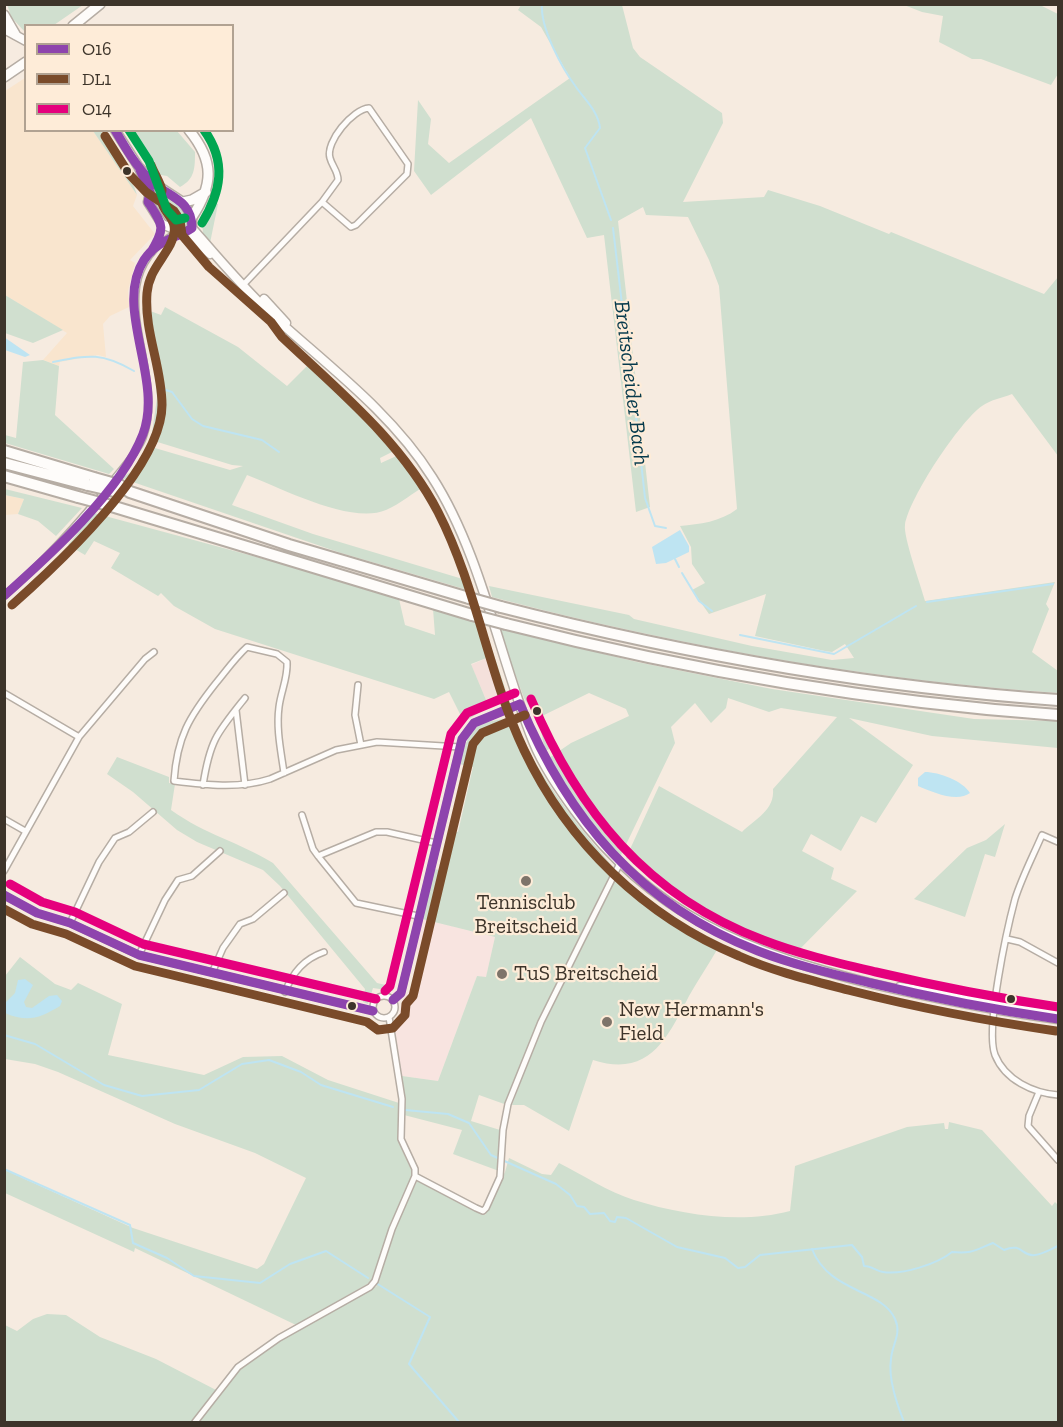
<!DOCTYPE html>
<style>
body{margin:0}
#map{position:relative;width:1063px;height:1427px;overflow:hidden;background:#f6ebe0;font-family:"Zilla Slab",serif}
canvas{display:block}
.frame{position:absolute;inset:0;border:6px solid #3d342a;pointer-events:none}
.legend{position:absolute;left:24px;top:24px;width:210px;height:108px;box-sizing:border-box;background:#feecd8;border:2px solid #b1a292;margin:0;padding:8px 10px;list-style:none;font-size:18px;color:#3d342a}
.legend li{display:flex;align-items:center;gap:12px;height:30px}
.legend b{width:30px;border:2px solid #b1a292}
</style>
<div id="map">
<canvas width="1063" height="1427"></canvas>
<div class="frame"></div>
<ul class="legend">
<li><b style="height:8px;background:#8e44ad"></b>O16</li>
<li><b style="height:8px;background:#7a4b2a"></b>DL1</li>
<li><b style="height:8px;background:#e5007d"></b>O14</li>
</ul>
</div>
<script>
const c = document.querySelector('canvas').getContext('2d');
c.lineJoin = 'round';
function fillPath(path, color) {
  c.fillStyle = color;
  c.fill(path, 'evenodd');
}
function stroke(path, color, width, dash) {
  c.strokeStyle = color;
  c.lineWidth = width;
  c.lineCap = dash ? 'butt' : 'round';
  c.setLineDash(dash || []);
  c.stroke(path);
}
function write(font, color, halo, rows, align = 'center') {
  c.font = font + ' "Zilla Slab",serif';
  c.lineWidth = 4.5;
  c.setLineDash([]);
  c.textBaseline = 'middle';
  c.strokeStyle = halo;
  c.fillStyle = color;
  for (const [text, x, y, turn = 0] of rows) {
    c.save();
    c.translate(x, y);
    c.rotate((+turn || 0) * Math.PI / 180);
    c.textAlign = isNaN(turn) ? turn : align;
    if (halo) c.strokeText(text, 0, 0);
    c.fillText(text, 0, 0);
    c.restore();
  }
}
fillPath(new Path2D(`
 M25 78 26 130 93 131 137 195 133 206 155 234 130 260 135 263 128 291 129 307 110 316 103 324 106 357 98 355 60 362 59 366 43 360 67 333 5 295V91Z
 M4 495 24 499 18 514 5 515Z`), '#f9e5ce');
fillPath(new Path2D(`
 M489 657 504 692 501 697 488 704 471 665Z`), '#f4e0db');
fillPath(new Path2D(`
 M422 919 495 937 486 978 477 976 438 1081 402 1076 395 1030 404 995 411 989 419 960 415 948Z`), '#f8e4e0');
fillPath(new Path2D(`
 M7 4H83V5L54 25 26 26 25 32 11 17Z
 M521 5H622L633 48 640 57 722 113 723 123 683 202 764 197 768 190 820 206 889 234 891 232 1044 294 1058 277V456L1012 394C1002 398 990 400 982 406 960 421 909 498 905 525 903 536 921 586 925 601L1055 582 1046 604 1049 609 1032 652 1058 671V693C867 680 678 646 492 597L489 586 629 615 634 619 752 646 832 660 854 658 845 644 832 652 825 651 755 636 766 594 709 614 692 590 705 583 692 564 691 547 680 526C700 524 720 522 737 509L719 286 709 260 688 217 646 215 643 207 618 221 650 507 636 512 604 235 587 238 531 118 431 195 414 171 418 100 431 119 428 144 449 163 570 78 541 27 518 10Z
 M904 5H1040L1058 14V74L1051 85 981 59H972L939 42 943 16 922 12Z
 M93 131H101C111 148 133 178 137 195Z
 M125 131H177L195 152C195 168 195 179 180 187L167 176 155 174Z
 M156 190C172 194 189 209 188 225L179 229C164 222 151 210 153 192Z
 M215 202 218 204 210 243 203 233 202 223Z
 M4 295H5L63 330 33 343 5 333Z
 M165 307 238 347 287 386 312 361 400 448 380 458 381 463 403 453 426 485C413 493 400 504 386 510 351 525 281 488 247 475L232 505 313 534 466 580 471 591 341 553 121 478 131 472 148 446 230 470 243 466 232 465 151 440 157 398 155 373 142 308 161 315Z
 M43 360 59 366 55 415 114 469 109 474 5 443V435L16 438 23 362Z
 M5 489 82 508 56 536 38 521 18 514 24 499 5 495Z
 M94 513 275 562 399 599 405 625 435 635 433 609 484 625 506 691 489 657 471 664 489 707 467 720H463L449 692 434 699 215 629 174 606 161 593 158 596 111 568 120 553 94 541 85 555 68 545Z
 M498 628 637 662 772 689 974 719 1058 721V748L932 736 849 718 913 765 876 823 861 816 841 851 811 834 802 851 834 868 831 879 857 891 794 955 723 927 682 903 626 858 659 786 742 832C755 819 775 810 773 789L837 717 781 708 769 712 728 698 726 708 711 723 695 703 671 727 675 743 620 857 572 799 549 758 571 743 629 716 626 709 589 693 542 716 550 748 545 752 540 725 524 698Z
 M512 718C538 775 574 822 615 869L598 904 602 907 616 878 666 917 718 948C709 964 698 980 689 996 667 1039 649 1078 593 1060L569 1131 524 1105H512L536 1041 507 1105 479 1095 471 1121 500 1130 499 1171 453 1154 462 1130 404 1115 402 1076 438 1081 477 976 486 977 495 937 422 919 434 869 444 871 454 831 458 832 473 767 459 764C472 724 472 723 512 718Z
 M117 757 169 777V783L175 784 171 810C206 835 239 842 273 863L377 983 394 987 393 991 373 988 368 1004 363 1002 365 989 280 886 263 870 197 842 177 830 133 792 107 774Z
 M1005 824 995 857 985 854 965 917 914 899 967 848 986 840Z
 M20 957 55 984 71 990 78 983 122 1004 108 1055 204 1075 243 1057 282 1056 328 1080 399 1103 398 1141 414 1176 394 1231 418 1179 485 1215 505 1172 509 1158 542 1174 551 1175 559 1163C583 1175 608 1192 634 1200 682 1215 741 1224 790 1211L795 1166 907 1127 944 1123 945 1129H948L949 1122 982 1130 1052 1206 1055 1202 1058 1205V1422H5V1325L17 1331 33 1319 47 1314 66 1315 100 1337 156 1359 218 1391 238 1367 260 1351 377 1286 371 1282 296 1325 135 1248 134 1252 5 1193V1170L133 1228 257 1269 264 1264 306 1178 255 1153 175 1124 58 1072 35 1064 5 1059V976Z`), '#d0dfcf');
fillPath(new Path2D(`
 M4 337 30 355 25 357 5 350Z
 M680 530 689 546V552L666 563 656 564 652 547Z
 M925 772C939 772 963 781 970 793 957 803 932 792 918 786V778Z
 M25 979 33 985 24 1002 26 1007 32 1008 49 996 57 995 62 1001 60 1006C40 1018 28 1023 5 1013V1003L15 993 18 980Z`), '#bee4f2');
stroke(new Path2D(`
 M542 4C540 28 562 68 576 87 585 100 598 111 600 128L585 148 611 220
 M613 228 629 364 627 374 632 380 645 498 655 526 666 528
 M53 362C89 355 101 352 134 371
 M159 388 172 392 192 419 203 426 262 440 279 452
 M675 559 679 567
 M682 573 699 601 712 611
 M927 602 1053 584
 M740 635 834 654 916 606
 M4 1035 35 1044 104 1085 142 1096 199 1090 242 1064 269 1060 301 1072 321 1085 393 1107
 M405 1110 448 1114 469 1123 491 1155 556 1184 570 1195 577 1206 584 1207 590 1214 604 1213 610 1221 615 1222 617 1217 626 1218 677 1247 725 1258 738 1268 745 1267 760 1255 852 1245 862 1257 864 1266C872 1266 876 1271 883 1272 903 1275 937 1264 952 1252 973 1254 975 1250 993 1243L1004 1250C1023 1242 1021 1257 1035 1255 1043 1254 1051 1249 1058 1246
 M4 1169 130 1225 133 1243 167 1258 194 1276 260 1283 290 1264 326 1251 368 1278
 M812 1249C829 1293 882 1289 895 1319 902 1334 892 1344 891 1359 888 1379 897 1404 904 1422
 M376 1283 430 1317 409 1364 459 1422`), '#bee4f2', 2);
const street = new Path2D(`
 M158 245 162 224
 M244 284 322 202 351 227 356 225 407 174 408 164 369 108C353 109 325 142 330 158 332 166 338 171 338 180L322 202
 M4 596C46 560 80 522 114 479 124 466 137 453 143 438 169 368 92 281 176 233
 M358 685 355 715 361 745
 M4 693 79 737
 M236 710 245 785
 M284 773C281 751 276 729 279 707 281 691 288 678 287 662L277 654 247 647C235 658 226 671 216 683 189 717 177 737 174 781 206 785 239 789 270 779L336 750 377 742 460 747
 M203 785C210 740 217 733 245 698
 M302 815 313 849 318 856
 M4 819 25 831
 M1058 842 1042 835C1033 856 1022 877 1015 899 1007 929 985 1029 995 1055 1005 1080 1033 1093 1058 1095
 M4 871 79 737 145 659 154 652
 M4 895 37 913 70 923 139 955 373 1011
 M418 916 356 903 318 856 376 832H387L436 843
 M70 923 99 862 115 838 129 832 153 812
 M1007 939 1020 942 1058 963
 M139 955 165 900 178 880 192 876 220 851
 M212 973 223 948 240 924 253 919 284 893
 M285 992C293 972 304 959 324 952
 M373 1007a11 11 0 1 1 22 0a11 11 0 1 1-22 0Z
 M393 1000 401 993 462 739 474 723 520 704
 M1039 1092 1029 1116 1028 1126 1058 1160
 M415 1176 476 1208 483 1211 486 1208 500 1177 503 1130 508 1104 541 1022 620 863
 M195 1422 238 1367 279 1338 370 1287 375 1281 392 1229 415 1176V1169L401 1139 402 1099 389 1017`);
const secondary = new Path2D(`
 M4 29 26 41
 M115 130 138 166 154 183 183 202 192 217V228C218 258 244 289 273 316 327 365 392 413 432 477 481 553 499 656 533 741 543 766 560 790 575 811 652 916 751 954 873 984 934 998 996 1011 1058 1019
 M139 168 150 192 148 202 162 224 188 235 210 254
 M264 299 286 323
 M900 987 1058 1011`);
const primary = new Path2D(`
 M4 15 15 34
 M73 26 100 4
 M4 77 26 62
 M189 130C215 162 213 185 192 217
 M183 202 192 200 206 192`);
const highway = new Path2D(`
 M4 451 94 478
 M4 463 88 485
 M4 476 78 497
 M119 485 130 492 289 545 469 598
 M108 505 472 615
 M501 607C685 654 869 687 1058 700
 M506 624C687 670 871 702 1058 715`);
stroke(street, '#b6ada4', 8);
stroke(secondary, '#b6ada4', 11);
stroke(primary, '#b6ada4', 12);
stroke(highway, '#b6ada4', 14);
stroke(street, '#fefcfa', 5);
stroke(secondary, '#fefcfa', 8);
stroke(primary, '#fefcfa', 9);
stroke(highway, '#fefcfa', 10);
const highwayBridge = new Path2D(`
 M94 478 119 485
 M88 485 114 491
 M78 497 108 505
 M469 598 501 607
 M472 615 506 624`);
stroke(highwayBridge, '#b6ada4', 14, []);
stroke(highwayBridge, '#fefcfa', 10);
stroke(new Path2D(`
 M140 170 150 192 148 202C163 225 166 227 151 252
 M4 596C50 555 121 491 143 434 164 379 113 308 144 260 158 239 176 239 192 228 192 199 168 197 151 181 136 166 126 149 115 130
 M520 704C568 818 639 905 758 951 794 965 833 974 871 983 933 998 995 1010 1058 1019
 M4 895 37 913 70 923 139 955 373 1011
 M393 1000 401 993 462 739 474 723 520 704`), '#8e44ad', 9);
stroke(new Path2D(`
 M105 136 129 174 146 192 174 211 180 220 182 235 209 267 271 322 282 337C339 391 401 441 438 512 477 588 488 674 524 750 568 843 645 917 739 956 775 972 814 981 852 991 919 1008 987 1021 1056 1031
 M12 605C57 565 162 469 162 405 162 367 144 332 147 293 149 272 161 262 170 245 183 218 163 217 161 199 160 196 162 193 162 190 160 182 154 173 151 165
 M4 909 32 924 66 934 135 966 367 1022 378 1030 393 1028 405 1015 406 1004 413 996 473 744 482 733 525 715`), '#7a4b2a', 9);
stroke(new Path2D(`
 M531 699C578 811 647 896 763 940 799 954 838 963 876 972 936 986 997 998 1058 1007
 M10 884 42 902 75 912 143 944 376 999
 M385 991 390 986 451 734 467 713 515 693`), '#e5007d', 9);
stroke(new Path2D(`
 M129 130 149 161 167 210 176 220 185 218
 M202 223C221 192 227 162 204 130`), '#00a651', 9);
for (const [x, y, r, color] of [
 [127,171,5,"#3d342a"],
 [537,711,5,"#3d342a"],
 [526,881,6,"#7e746a"],
 [502,974,6,"#7e746a"],
 [1011,999,5,"#3d342a"],
 [352,1006,5,"#3d342a"],
 [607,1022,6,"#7e746a"]
]) {
  const dot = new Path2D();
  dot.arc(x, y, r, 0, 2 * Math.PI);
  c.fillStyle = color;
  c.fill(dot);
  stroke(dot, '#feecd8', 2);
}
write('21px', '#3d342a', '#feecd8', [
 ["Tennisclub",526,903,"center"],
 ["Breitscheid",526,927,"center"],
 ["TuS Breitscheid",514,974],
 ["New Hermann's",619,1010],
 ["Field",619,1034]
], 'left');
write('italic 22px', '#063a4c', '#feecd8', [
 ["Breitscheider Bach",631,383,83]
]);
</script>
